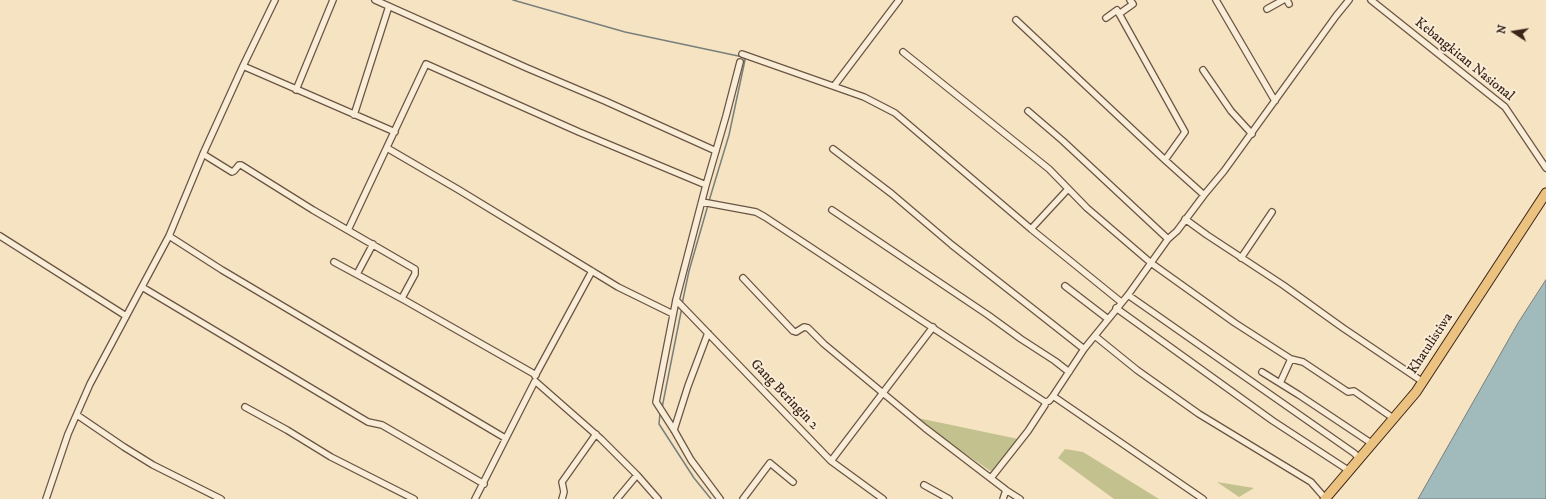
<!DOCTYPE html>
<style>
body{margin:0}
#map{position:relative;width:1546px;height:499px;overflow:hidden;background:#f6e3c1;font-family:"IM FELL DW Pica",serif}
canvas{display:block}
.north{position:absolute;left:1494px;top:12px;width:40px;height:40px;-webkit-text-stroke:3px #f9edd7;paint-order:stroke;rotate:282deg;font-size:11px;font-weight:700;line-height:16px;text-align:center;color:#3b241a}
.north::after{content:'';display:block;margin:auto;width:14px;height:18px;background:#3b241a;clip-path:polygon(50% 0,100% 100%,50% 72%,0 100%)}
</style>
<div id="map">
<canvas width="1546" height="499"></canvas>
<div class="north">N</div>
</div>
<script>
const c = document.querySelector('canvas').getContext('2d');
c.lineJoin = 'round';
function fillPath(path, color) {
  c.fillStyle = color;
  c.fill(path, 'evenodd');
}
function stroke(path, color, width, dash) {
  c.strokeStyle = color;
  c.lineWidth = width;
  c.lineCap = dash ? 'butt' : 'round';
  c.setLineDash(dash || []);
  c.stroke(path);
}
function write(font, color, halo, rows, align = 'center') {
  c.font = font + ' "IM FELL DW Pica",serif';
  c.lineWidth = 4;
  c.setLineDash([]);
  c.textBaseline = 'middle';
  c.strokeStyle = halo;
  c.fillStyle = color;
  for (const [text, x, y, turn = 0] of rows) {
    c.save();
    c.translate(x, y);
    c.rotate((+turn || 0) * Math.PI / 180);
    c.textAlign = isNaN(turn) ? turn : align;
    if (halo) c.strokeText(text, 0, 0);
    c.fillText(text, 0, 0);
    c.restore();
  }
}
fillPath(new Path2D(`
 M913 417 1023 440 996 475Z
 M1065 449 1083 452 1159 499H1114L1058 458Z
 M1217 482 1254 488 1239 497Z`), '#c3c18e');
const water = new Path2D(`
 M1546 280V499H1418L1518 323Z`);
fillPath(water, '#a1bbbd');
stroke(water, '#787f7c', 1);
stroke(new Path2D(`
 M513 0 625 32 743 57 745 60 729 135 709 201
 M682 304 689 271 708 205
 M662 408 682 307
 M660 413 659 424 694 478 711 499`), '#787f7c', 1.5);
const minor = new Path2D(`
 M375 0 527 68 605 101 716 151
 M1216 0 1275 101
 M1287 0 1289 4
 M1371 0 1505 107 1546 168
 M1267 9 1283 0
 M1119 14 1133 4 1130 0
 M1106 18 1117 10 1185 132 1165 160 1204 195
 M1016 20 1165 160
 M903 52 1049 169 1087 208 1151 263 1235 323 1291 359 1303 362 1348 392 1354 391 1393 418
 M742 54 864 97 895 113 1031 229 1121 302
 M243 66 395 132
 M1203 70 1231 111 1252 134
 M834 86 899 0
 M296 90 333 0
 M1028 111 1063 141 1168 239
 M354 115 389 6
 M387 148 459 190 618 287 673 314
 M833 149 892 194 952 245 1084 349
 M203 154 232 172 234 171 239 165H241L313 210 413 268 415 269V274L402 298
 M702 202 756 212 765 217 1045 402
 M832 210 988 315 1021 339 1055 361 1069 372
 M1185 219 1207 235 1283 285 1343 328 1423 382
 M1031 229 1068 189
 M348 230 426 64 579 132 706 185
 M0 236 126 316
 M169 236 222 270 505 438
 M1241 258 1272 212
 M334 262 406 301 536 375
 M357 274 373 244
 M743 278 793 331 796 332 804 327 808 328 824 344 925 428 1006 490 1020 499
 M1065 286 1108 319
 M142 287 368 422 382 425 484 484
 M1128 295 1354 453 1359 458
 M676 300 831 461 883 499
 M1116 308 1273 421 1348 470
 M1095 336 1137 370 1199 414 1311 482 1325 498
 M1262 372 1299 395 1371 443
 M535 376 592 271
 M1280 383 1291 359
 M1053 396 1203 499
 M245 407 287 430 331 457 414 499
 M77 415 124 447 153 465 221 499
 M674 430 688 386 708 333
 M831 461 933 327
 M991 478 1028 431 1045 405V402L1049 401 1053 396 1084 349 1128 295 1168 239 1177 231 1204 195 1224 171 1336 16 1349 0
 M924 485 949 499
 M46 499 68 434 90 384 169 236 203 154 243 66 275 0
 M475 499 535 381 601 439 637 475 658 499
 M562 499 564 492 562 482 596 434
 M617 499 637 475
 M720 499 691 460 674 430 656 402 676 300 706 185 726 116 740 62
 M743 499 770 463 793 482
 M1003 499 1006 490`);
const trunk = new Path2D(`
 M1325 499 1416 392 1546 193`);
stroke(minor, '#6a5444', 8);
stroke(trunk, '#3b241a', 11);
stroke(minor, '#f9edd7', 5.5);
stroke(trunk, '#ebc280', 9);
write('14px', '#3b241a', '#f9edd7', [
 ["Kebangkitan Nasional",1464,60,39],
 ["Khatulistiwa",1431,344,-57],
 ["Gang Beringin 2",784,395,46]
]);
</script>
